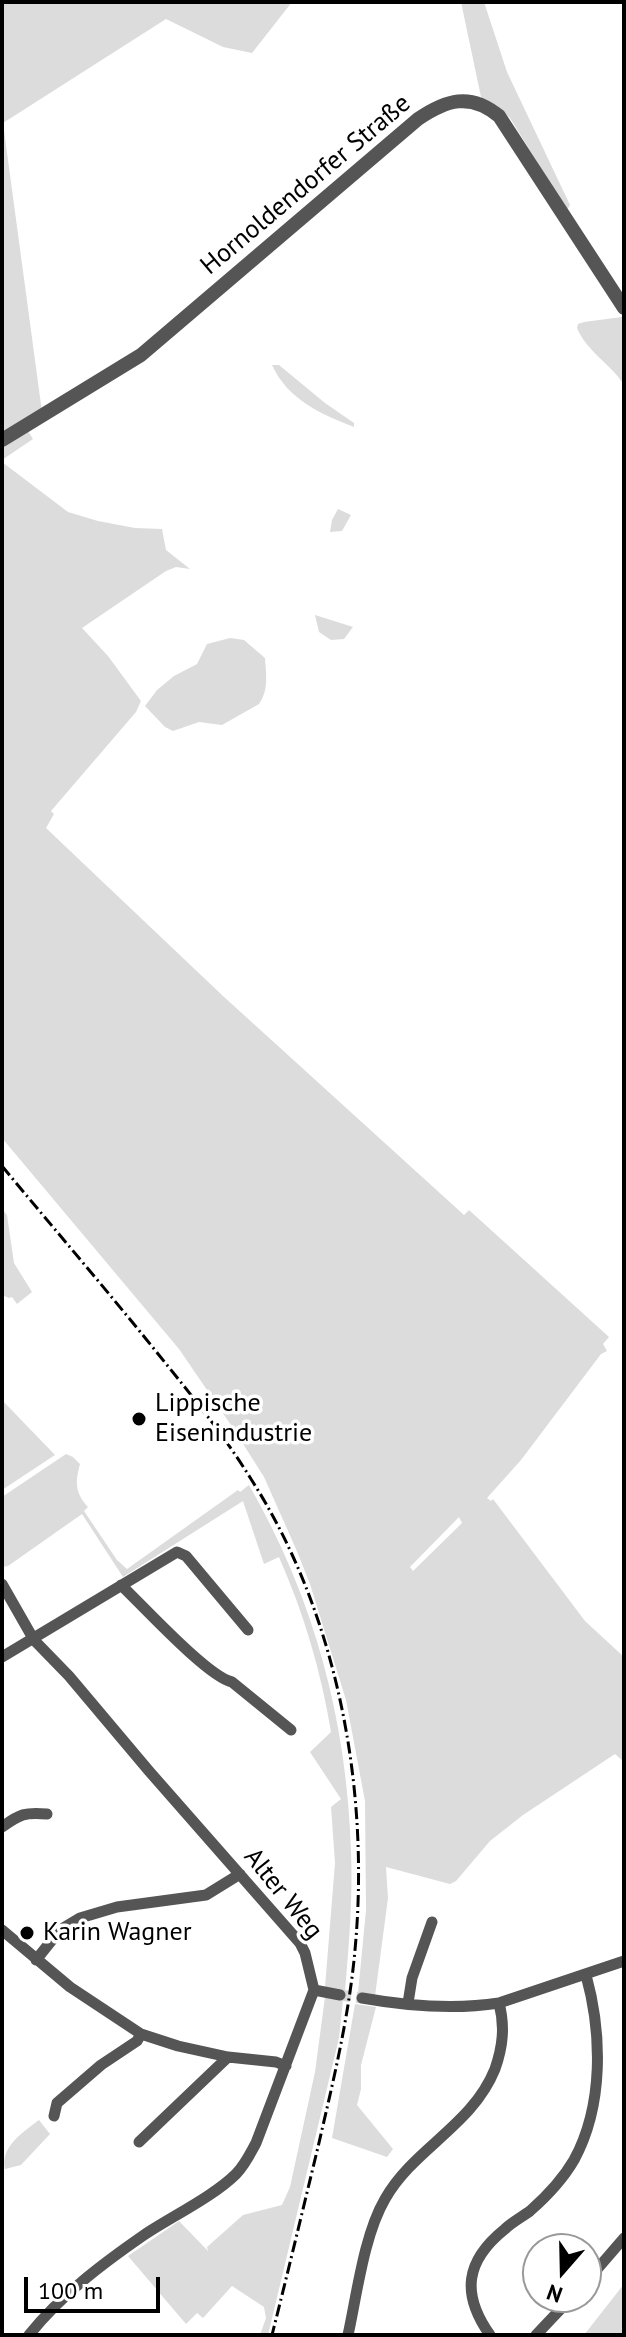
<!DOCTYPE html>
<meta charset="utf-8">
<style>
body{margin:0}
#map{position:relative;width:626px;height:2337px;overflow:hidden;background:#fff;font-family:"PT Sans",sans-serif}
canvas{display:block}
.frame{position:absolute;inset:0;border:4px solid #000;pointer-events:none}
.north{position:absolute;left:522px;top:2233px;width:80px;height:80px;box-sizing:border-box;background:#fff;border:2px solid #999;border-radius:50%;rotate:200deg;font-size:22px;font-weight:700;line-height:32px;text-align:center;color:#000}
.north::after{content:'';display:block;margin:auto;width:28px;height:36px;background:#000;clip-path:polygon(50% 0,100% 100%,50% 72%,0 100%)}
.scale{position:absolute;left:24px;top:2277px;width:136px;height:36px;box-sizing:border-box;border:4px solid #000;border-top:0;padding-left:10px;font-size:24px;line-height:28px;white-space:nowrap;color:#000;-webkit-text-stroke:6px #fff;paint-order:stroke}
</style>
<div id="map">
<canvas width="626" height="2337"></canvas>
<div class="frame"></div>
<div class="north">N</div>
<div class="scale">100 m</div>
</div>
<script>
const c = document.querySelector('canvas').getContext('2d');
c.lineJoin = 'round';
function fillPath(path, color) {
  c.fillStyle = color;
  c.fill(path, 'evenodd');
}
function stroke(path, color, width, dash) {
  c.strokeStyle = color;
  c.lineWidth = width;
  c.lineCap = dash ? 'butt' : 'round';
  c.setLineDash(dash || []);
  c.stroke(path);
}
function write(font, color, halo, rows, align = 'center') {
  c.font = font + ' "PT Sans",sans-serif';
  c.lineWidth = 7;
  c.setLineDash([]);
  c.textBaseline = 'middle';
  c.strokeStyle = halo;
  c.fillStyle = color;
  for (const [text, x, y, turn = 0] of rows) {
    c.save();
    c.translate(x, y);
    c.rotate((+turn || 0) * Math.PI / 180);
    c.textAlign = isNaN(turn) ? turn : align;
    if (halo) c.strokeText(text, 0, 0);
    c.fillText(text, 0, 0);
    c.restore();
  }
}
fillPath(new Path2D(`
 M2 2H292L252 53 223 47 166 19 3 123 42 412 2 435Z
 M461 2H484L507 72 570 205 567 210 510 118 496 105 481 97Z
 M622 317 624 320V385C612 365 587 352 577 328L578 324 584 322Z
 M272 365H279L325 403 354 423V427C321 414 288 400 272 365Z
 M28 431 33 439 2 460V446Z
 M2 462 68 512 98 521 135 528 162 529 166 550 190 569 176 567 166 571 82 628 108 656 141 701 136 712 51 811 54 814 46 828 223 996 464 1215 469 1210 609 1337 603 1344 607 1351 601 1354 521 1460 487 1498 491 1501 493 1499 585 1621 624 1657V1762L615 1754 523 1815 490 1841 456 1881 450 1884 386 1867 388 1898 375 1996 358 1993 366 1910 365 1801 346 1700 310 1584 296 1549 264 1477 233 1428 179 1349 2 1138ZM459 1517 462 1523 413 1571 410 1567Z
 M338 509 351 515 342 531 330 532 332 520Z
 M315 615 353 627 344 639 331 640 319 632Z
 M230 638 244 640 265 658C266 675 269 690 259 704L222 725 199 722 173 731 165 727 145 706 157 690 174 676 197 664 207 644Z
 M2 1209 7 1215 14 1263 32 1292 17 1304 12 1297 9 1298 2 1295Z
 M2 1400 55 1455 2 1490Z
 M66 1454 73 1457 80 1464C75 1482 75 1493 88 1507L84 1511 117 1560 127 1569 238 1490 240 1492 249 1485C314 1598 347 1720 351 1851 353 1897 349 1944 345 1991L325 1987 335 1863 331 1807 341 1799 310 1752 331 1732C321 1671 304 1614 279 1557L264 1564 243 1501 123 1577 82 1514 8 1566 2 1567V1497Z
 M325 1997 343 2000 339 2038 268 2335H260L266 2318 264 2307 232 2286 203 2318 197 2313 186 2324 128 2256 179 2221 208 2251 207 2247 243 2215 282 2205 290 2187 315 2072Z
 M355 2004 376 2007 361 2065V2089L357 2105 393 2149 387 2157 332 2138Z
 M39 2120 50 2134 21 2165 5 2169C0 2147 23 2132 39 2120Z
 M624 2284V2335H584Z`), '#dcdcdc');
stroke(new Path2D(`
 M340 1995 362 1998`), '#d9d9d9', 11, [11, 5.5]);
stroke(new Path2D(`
 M2 1584 34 1640 69 1676 149 1771 300 1943 305 1953 314 1990 256 2143C250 2154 245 2165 236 2174 214 2196 171 2217 144 2235 102 2264 61 2295 29 2335
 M121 1585C143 1606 208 1677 232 1682L291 1730
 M2 1657 177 1552 186 1556 248 1630
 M2 1827C20 1814 25 1812 47 1814
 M2 1930 70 1987 141 2034 178 2046 228 2057 276 2062 286 2066
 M36 1960 60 1930 80 1918 117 1907 206 1895 240 1874
 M314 1990 340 1995
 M362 1998C407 2006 454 2010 499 2003L624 1961
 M408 2003 412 1978 432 1922
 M54 2116 57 2103 101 2065 137 2041 141 2034
 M139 2142 228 2057
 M586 2282 624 2238
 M348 2335C357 2294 364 2235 385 2199 414 2148 472 2126 495 2069 503 2046 505 2026 499 2003
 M490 2335C461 2294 465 2261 505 2229 512 2222 522 2217 530 2211 547 2196 563 2179 574 2160 604 2105 602 2033 586 1975
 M536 2335 572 2297`), '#555', 11);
stroke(new Path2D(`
 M2 440 141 355 418 119C446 100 470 92 499 116L624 308`), '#555', 14);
stroke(new Path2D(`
 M2 1166C50 1224 99 1281 146 1339 183 1385 220 1429 251 1479 338 1615 370 1790 355 1950 349 2017 333 2082 318 2147 303 2209 288 2272 272 2335`), '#000', 3, [12, 4, 2, 4]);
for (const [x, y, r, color] of [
 [139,1419,8,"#000"],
 [27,1933,8,"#000"]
]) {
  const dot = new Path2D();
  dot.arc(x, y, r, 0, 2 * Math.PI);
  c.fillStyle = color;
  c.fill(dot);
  stroke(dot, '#fff', 3);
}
write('26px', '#000', '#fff', [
 ["Hornoldendorfer Straße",306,185,-40],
 ["Alter Weg",283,1894,51]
]);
write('26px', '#000', '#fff', [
 ["Lippische",155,1404],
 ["Eisenindustrie",155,1434],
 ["Karin Wagner",43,1933]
], 'left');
</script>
